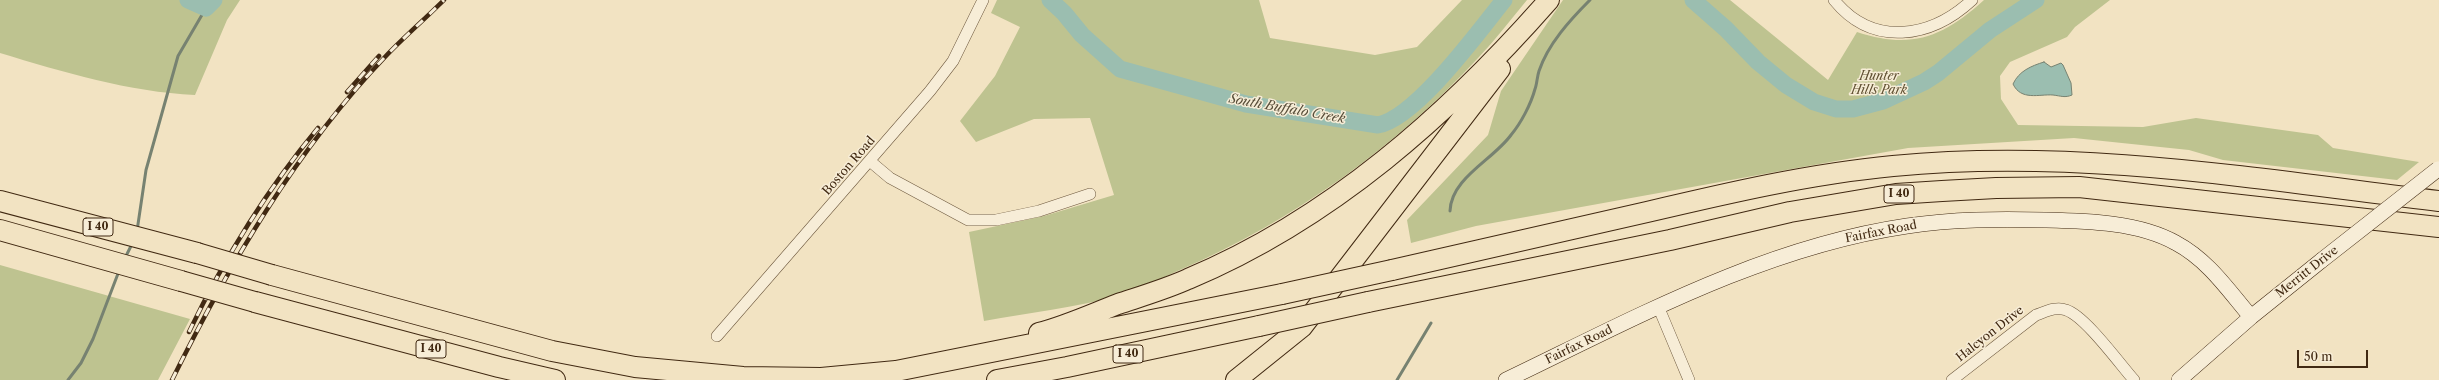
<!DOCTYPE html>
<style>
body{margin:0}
#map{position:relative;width:2439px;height:380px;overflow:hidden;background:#f2e3c2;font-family:"Libre Caslon Text",serif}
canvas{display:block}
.scale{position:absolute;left:2297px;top:350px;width:71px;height:18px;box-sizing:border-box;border:2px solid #412912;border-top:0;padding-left:5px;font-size:12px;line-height:14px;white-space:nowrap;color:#412912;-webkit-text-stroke:3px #f7edd7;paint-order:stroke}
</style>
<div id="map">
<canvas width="2439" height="380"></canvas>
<div class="scale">50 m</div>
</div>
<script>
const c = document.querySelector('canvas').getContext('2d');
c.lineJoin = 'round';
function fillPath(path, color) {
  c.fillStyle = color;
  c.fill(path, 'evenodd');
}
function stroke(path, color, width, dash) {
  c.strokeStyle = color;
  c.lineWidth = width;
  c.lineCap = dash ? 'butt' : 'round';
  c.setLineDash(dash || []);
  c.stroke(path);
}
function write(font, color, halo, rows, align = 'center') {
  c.font = font + ' "Libre Caslon Text",serif';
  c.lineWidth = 3;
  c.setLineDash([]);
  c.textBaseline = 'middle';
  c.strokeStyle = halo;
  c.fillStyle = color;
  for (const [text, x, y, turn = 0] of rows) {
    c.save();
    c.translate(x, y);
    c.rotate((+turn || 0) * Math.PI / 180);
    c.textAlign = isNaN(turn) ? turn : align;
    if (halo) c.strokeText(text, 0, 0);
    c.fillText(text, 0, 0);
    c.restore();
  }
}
fillPath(new Path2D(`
 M0 0H240L227 20 195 95C129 92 63 72 0 53Z
 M997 0H1259L1270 38 1375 55 1417 47 1462 0H1527C1511 19 1496 39 1479 57 1397 146 1293 221 1182 269 1161 278 1140 290 1119 296 1075 307 1029 313 984 321L969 232 1044 216 1114 195 1090 118 1034 119 976 142 960 121 995 76 1020 27 991 13Z
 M1563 0H1730L1828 80 1857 32C1912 50 1943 37 1984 0H2110L2075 27 2067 37 2010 62 2000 76 2001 99 2018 125 2143 127 2196 118 2318 135 2333 148 2419 162 2397 180 2223 160 2189 150 2074 138 1908 148 1476 226 1411 243 1407 220 1488 135 1501 91Z
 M0 265 190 319 158 380H0Z`), '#bec390');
const water = new Path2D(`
 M2044 62 2051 67 2061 63 2063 65 2071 83 2072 95C2065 98 2061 96 2053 95 2039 94 2021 101 2013 84 2019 71 2031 66 2044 62Z`);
fillPath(water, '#9bbeb0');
stroke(water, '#778271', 1);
stroke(new Path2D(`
 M1450 211C1451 178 1493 160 1511 135 1521 123 1531 104 1535 89 1537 84 1537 77 1539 71 1548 44 1570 20 1590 0
 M137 231 146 170 178 56 206 8
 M125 258 132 244
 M68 380 81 363 93 339 119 271
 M1397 380 1431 323`), '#778271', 3);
stroke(new Path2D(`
 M188 0 206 8 214 0
 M1050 0 1064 13 1082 35 1120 69 1246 104 1378 125C1416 118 1479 31 1504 0
 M1693 0 1726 29 1758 62 1786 85 1814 102 1836 109H1853L1883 101 1924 82 1938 73 1990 30 2036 0`), '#9bbeb0', 17);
const street = new Path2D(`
 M1834 0C1873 48 1931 38 1972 0
 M871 162 890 178 968 220H996L1039 211 1090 194
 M1658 306 1689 380
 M717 336 930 91 953 61 983 0
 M1952 380 2036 315C2045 312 2056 306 2066 310 2085 316 2119 363 2134 380`);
const secondary = new Path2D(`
 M1506 380C1635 318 1764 247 1907 226 1953 219 1999 219 2045 220 2087 221 2139 222 2176 243 2208 260 2228 290 2251 317
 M2179 380 2251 317 2322 260`);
const highway = new Path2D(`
 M0 201 197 253
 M0 230 181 281
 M1392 270C1477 251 1562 231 1647 212 1728 193 1809 174 1893 166 2075 148 2258 179 2439 201
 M272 275 552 351 635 367 743 377 821 378 896 371 1282 294
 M255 302 499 367 555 380
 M1368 302 1670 240 1790 212 1896 194 1942 191 1996 188 2079 187 2439 227
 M1039 333C1066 326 1092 314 1118 304 1142 296 1166 289 1188 279 1331 219 1448 115 1549 0
 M997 380 1067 367 1259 326
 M1236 380 1302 327 1500 69`);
stroke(street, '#6d583e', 12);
stroke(secondary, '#412912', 16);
stroke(highway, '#412912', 22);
stroke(street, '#f7edd7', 11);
stroke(secondary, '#f7edd7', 15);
stroke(highway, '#f2e3c2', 20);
const rail = new Path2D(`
 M347 92 379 56
 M189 332C223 261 268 188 318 128
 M172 380C229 265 296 150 385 57 404 37 425 19 444 0`);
stroke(rail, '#412912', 4.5);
stroke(rail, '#f7edd7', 3, [9]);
const secondaryBridge = new Path2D(`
 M2322 260 2438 169`);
const highwayBridge = new Path2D(`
 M197 253 272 275
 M181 281 255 302
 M1282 294 1392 270
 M1259 326 1368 302`);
stroke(secondaryBridge, '#412912', 16, []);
stroke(highwayBridge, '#412912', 22, []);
stroke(secondaryBridge, '#f7edd7', 15);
stroke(highwayBridge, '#f2e3c2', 20);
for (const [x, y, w] of [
 [1899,194,30],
 [98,227,30],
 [431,349,30],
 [1128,354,30]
]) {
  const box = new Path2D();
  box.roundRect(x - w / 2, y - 9, w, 18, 3);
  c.fillStyle = '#f7edd7';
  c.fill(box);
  stroke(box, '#412912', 1);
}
write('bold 11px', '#412912', null, [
 ["I 40",1899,194],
 ["I 40",98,227],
 ["I 40",431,349],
 ["I 40",1128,354]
]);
write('italic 12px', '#605032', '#f7edd7', [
 ["Hunter",1879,77],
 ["Hills Park",1879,91]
]);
write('12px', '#412912', '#f7edd7', [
 ["Boston Road",849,166,-49],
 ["Fairfax Road",1881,232,-11],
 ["Merritt Drive",2307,272,-38],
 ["Halcyon Drive",1990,334,-38],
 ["Fairfax Road",1579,345,-26]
]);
write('italic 13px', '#584e3a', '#f7edd7', [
 ["South Buffalo Creek",1287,109,10]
]);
</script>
